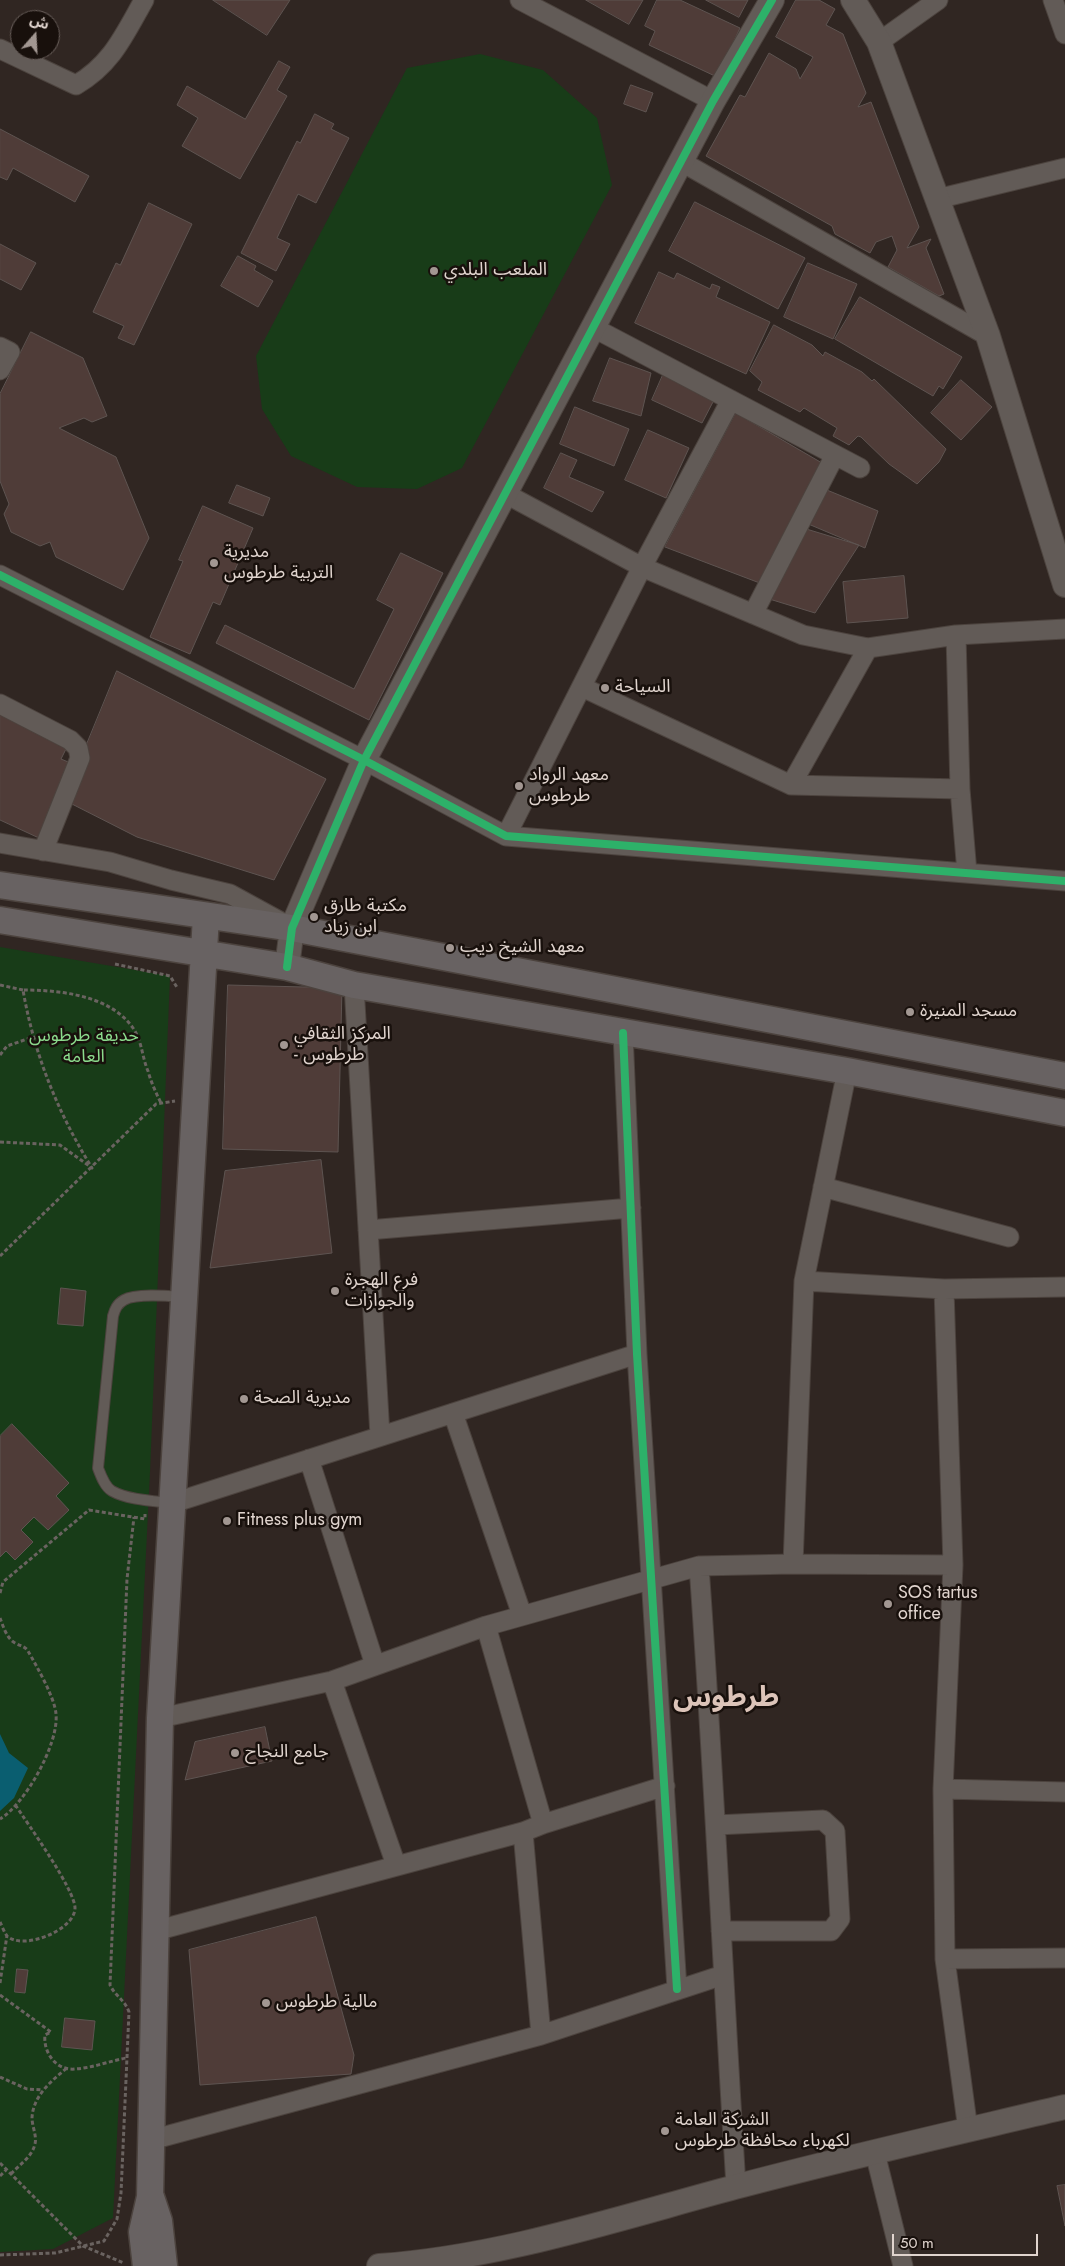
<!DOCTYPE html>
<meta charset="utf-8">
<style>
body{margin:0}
#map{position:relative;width:1065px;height:2266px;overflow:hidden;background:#302622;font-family:Jost,"Noto Sans Arabic",sans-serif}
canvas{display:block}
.north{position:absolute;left:10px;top:10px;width:50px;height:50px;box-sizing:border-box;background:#18100c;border:1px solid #685e5a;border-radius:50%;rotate:19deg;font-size:14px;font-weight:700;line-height:20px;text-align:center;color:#e0d4ce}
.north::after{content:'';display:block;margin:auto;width:18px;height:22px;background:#a29792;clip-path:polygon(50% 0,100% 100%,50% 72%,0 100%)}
.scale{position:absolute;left:892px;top:2234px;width:146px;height:22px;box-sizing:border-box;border:2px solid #e0d4ce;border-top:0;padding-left:6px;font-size:15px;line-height:18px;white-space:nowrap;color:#e0d4ce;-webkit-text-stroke:4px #18100c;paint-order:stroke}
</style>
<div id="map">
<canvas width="1065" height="2266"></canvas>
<div class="north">ش</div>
<div class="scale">50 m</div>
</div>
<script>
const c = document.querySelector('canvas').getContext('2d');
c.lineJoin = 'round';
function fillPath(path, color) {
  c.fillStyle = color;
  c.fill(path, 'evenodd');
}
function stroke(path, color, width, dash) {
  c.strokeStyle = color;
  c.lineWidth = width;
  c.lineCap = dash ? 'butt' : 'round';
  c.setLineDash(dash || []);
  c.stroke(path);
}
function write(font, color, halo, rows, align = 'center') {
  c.font = font + ' Jost,"Noto Sans Arabic",sans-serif';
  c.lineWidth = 5;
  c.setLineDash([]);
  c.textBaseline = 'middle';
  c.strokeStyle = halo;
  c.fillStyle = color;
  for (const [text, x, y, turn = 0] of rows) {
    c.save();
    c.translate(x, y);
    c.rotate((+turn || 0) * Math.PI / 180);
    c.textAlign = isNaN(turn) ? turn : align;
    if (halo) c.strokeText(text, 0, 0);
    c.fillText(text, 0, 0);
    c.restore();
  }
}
fillPath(new Path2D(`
 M480 54 543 70 597 118 612 185 462 468 417 489 357 487 291 456 262 409 256 356 407 68Z
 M0 947 170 976 150 1472 113 2218 53 2249 0 2252Z`), '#183c18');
fillPath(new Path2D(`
 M0 1734 9 1753 28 1768 14 1798 0 1811Z`), '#0a5e70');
const building = new Path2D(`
 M213 0H290L267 35Z
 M586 0H643L629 24Z
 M657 0H680L740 28 717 77 649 45 655 31 645 26Z
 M706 0H748L739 17Z
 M796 0H819L835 9 826 25 843 34 866 93 858 107 871 102 919 227 907 248 931 239 926 248 944 294 939 296 888 267 897 250 892 236 876 242 870 253 835 234 832 226 706 156 740 95 745 97 769 53 796 69 800 79 813 57 776 37Z
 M279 61 290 67 277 90 287 96 240 179 182 146 198 118 177 105 187 86 245 119Z
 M631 85 653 93 646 112 624 104Z
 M315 114 334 124 331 129 349 138 316 203 298 194 277 238 290 244 276 271 241 253 297 141 300 143Z
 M0 129 89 176 75 202 13 168 7 180 0 177Z
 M695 202 805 258 778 309 669 251Z
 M149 203 192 224 134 345 118 338 124 326 93 312 116 263 120 265Z
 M0 244 36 263 21 290 0 279Z
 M238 256 256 266 254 270 273 281 258 307 221 286Z
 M808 263 857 284 833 339 784 317Z
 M659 272 674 279 677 273 710 289 712 284 720 287 716 297 770 322 746 374 635 323Z
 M860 297 962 357 943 389 939 386 933 396 835 339Z
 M774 325 812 345 823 356 825 352 862 372 872 381 874 379 946 449 939 462 917 484 889 464 861 437 858 436 849 445 833 436 837 428 804 408 800 412 758 390 762 382 750 371Z
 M31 332 83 358 107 416 92 422 84 418 59 428 116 457 149 538 123 590 56 557 50 542 40 546 11 532 4 514 9 504 0 481V394Z
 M610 358 651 373 641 416 593 401Z
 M663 375 714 400 702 423 652 400Z
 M961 380 992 407 961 440 931 413Z
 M575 407 629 429 614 466 560 444Z
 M736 413 822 463 765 585 665 547Z
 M648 430 689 448 666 498 625 480Z
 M561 453 577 460 569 477 604 492 592 512 544 488Z
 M237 485 270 498 263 516 229 503Z
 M822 488 878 511 865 548 806 523Z
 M203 506 253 528 220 605 213 602 190 654 150 637 183 561 179 560Z
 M803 528 859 545 815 613 766 598Z
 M401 553 443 573 369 720 216 643 225 625 354 689 394 609 377 600Z
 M904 576 908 618 847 623 843 582Z
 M117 671 326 779 274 880 137 837 64 800Z
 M0 713 69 743 61 759 73 764 39 838 0 820Z
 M228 985 342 988 338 1152 223 1149Z
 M321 1160 332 1253 210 1268 225 1171Z
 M61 1288 86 1291 83 1326 58 1324Z
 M12 1424 69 1483 56 1496 69 1510 48 1530 34 1517 21 1530 33 1542 15 1560 6 1551 0 1557V1436Z
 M265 1727 272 1761 185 1780 195 1742Z
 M316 1917 354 2055 351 2074 200 2085 189 1950Z
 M17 1969 28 1970 25 1993 15 1992Z
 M65 2018 95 2021 92 2050 62 2047Z
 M1065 2185V2226L1057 2186Z`);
fillPath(building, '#4f3c38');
stroke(building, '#5e5451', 1);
const service = new Path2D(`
 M171 1503C154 1501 128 1500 112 1491 105 1487 101 1476 98 1468L113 1316C115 1309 117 1304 124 1300 136 1293 169 1296 183 1297`);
const minor = new Path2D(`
 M520 0 713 101
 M1053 0 1065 34
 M879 42 938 0
 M0 49 76 85C112 64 124 35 144 0
 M682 162 988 336
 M937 199 1065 168
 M594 328 860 468
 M0 347 10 352 0 370
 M506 494 642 567 803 635 868 648 956 635 1065 629
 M0 575 364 760 506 836 1065 881
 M753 614 835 455
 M956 635 960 789 967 873
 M582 687 791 785 960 789
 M0 704 70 740 78 748 80 758 43 851
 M791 785 868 648
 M506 836 642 567 731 400
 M0 843 110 862 171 880 230 894 283 923
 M354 985 380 1436
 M623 1033 637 1354 677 1989
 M823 1187 1009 1237
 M368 1230 631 1208
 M804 1281 944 1289 1065 1287
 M944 1289 953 1565 943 1789 945 1959 968 2130
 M453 1413 522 1615
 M309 1459 375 1665
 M173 1503 637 1354
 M793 1564 804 1281 847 1071
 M699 1566C714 1773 723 1980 736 2186
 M486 1626 543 1824
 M332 1681 396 1865
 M160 1718 332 1681 486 1626 699 1566 793 1564 953 1565
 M943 1789 1065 1792
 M716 1825 823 1820 835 1831 840 1919 831 1931H721
 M523 1832 541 2035
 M155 1931 523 1832 543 1824 665 1786
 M945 1959 1065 1958
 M151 2140 541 2035 723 1975
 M875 2153 903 2266`);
const tertiary = new Path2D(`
 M853 0 879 42 988 336 1065 585
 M287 967 292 928 364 760 713 101 772 0
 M379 2266C499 2258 619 2218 735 2187 844 2158 955 2133 1065 2107`);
const secondary = new Path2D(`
 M0 885 292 928 1065 1076
 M0 920 287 967 354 985 847 1071 1065 1113
 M151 2197 159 2221 164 2266
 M146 2266 142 2232 150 2197 160 1718 206 916`);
stroke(service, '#4c433e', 12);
stroke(minor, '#4c433e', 21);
stroke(tertiary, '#4c433e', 26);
stroke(secondary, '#4c433e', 29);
stroke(new Path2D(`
 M115 964 170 976 178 989
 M0 985 23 990
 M0 1055 7 1046 33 1037
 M0 1142 60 1145 92 1168C58 1113 34 1054 23 990 59 990 110 995 133 1028 142 1041 142 1057 148 1071 151 1082 156 1093 161 1103
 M0 1256 156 1104 175 1101
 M0 1593 3 1582 89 1510 145 1519V1514
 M0 1618C3 1626 7 1639 15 1643 20 1646 25 1646 28 1651 36 1665 55 1698 56 1714 59 1744 25 1804 0 1819
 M0 1922C2 1926 4 1932 7 1936 23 1951 75 1930 75 1908 75 1890 28 1824 16 1806
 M0 1983 7 1935
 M0 1995 51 2032 45 2035C43 2052 56 2071 75 2069 92 2068 110 2061 126 2058
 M0 2077 27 2089 43 2090
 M0 2163 83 2246 124 2263
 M11 2174C19 2165 32 2157 35 2144 37 2136 32 2126 32 2118 33 2096 51 2081 67 2068
 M0 2176 6 2170
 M0 2255 55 2253 104 2241 117 2219 121 2193 129 2012C125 2000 115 1996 110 1985L127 1579 134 1517`), '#6a6360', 3, [4, 2.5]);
stroke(service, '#625b57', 10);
stroke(minor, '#625b57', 19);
stroke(tertiary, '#625b57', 24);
stroke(secondary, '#686262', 26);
stroke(new Path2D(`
 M0 575 364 760 506 836 1065 881
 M287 967 292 928 364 760 713 101 772 0
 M623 1033 637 1354 677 1989`), '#2db169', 8);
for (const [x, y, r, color] of [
 [434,271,5,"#a29792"],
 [214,563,5,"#a29792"],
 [605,688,5,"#a29792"],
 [519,786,5,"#a29792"],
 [314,917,5,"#a29792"],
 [450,948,5,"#a29792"],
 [910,1012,5,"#a29792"],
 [284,1045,5,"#a29792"],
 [335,1291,5,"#a29792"],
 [244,1399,5,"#a29792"],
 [227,1521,5,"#a29792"],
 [888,1604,5,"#a29792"],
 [235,1753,5,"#a29792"],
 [266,2003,5,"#a29792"],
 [665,2131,5,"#a29792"]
]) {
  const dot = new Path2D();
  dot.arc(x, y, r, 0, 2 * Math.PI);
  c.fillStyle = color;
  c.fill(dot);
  stroke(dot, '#18100c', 2);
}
write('18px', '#e0d4ce', '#18100c', [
 ["الملعب البلدي",444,271],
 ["مديرية",224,553],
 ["التربية طرطوس",224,574],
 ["السياحة",615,688],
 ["معهد الرواد",529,776],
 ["طرطوس",529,797],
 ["مكتبة طارق",324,907],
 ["ابن زياد",324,928],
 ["معهد الشيخ ديب",460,948],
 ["مسجد المنيرة",920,1012],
 ["المركز الثقافي",294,1035],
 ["- طرطوس",294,1056],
 ["فرع الهجرة",345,1281],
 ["والجوازات",345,1302],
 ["مديرية الصحة",254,1399],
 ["Fitness plus gym",237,1521],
 ["SOS tartus",898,1594],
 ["office",898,1615],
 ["جامع النجاح",245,1753],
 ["مالية طرطوس",276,2003],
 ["الشركة العامة",675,2121],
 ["لكهرباء محافظة طرطوس",675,2142]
], 'left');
write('18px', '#8bda8c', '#18100c', [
 ["حديقة طرطوس",84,1037],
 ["العامة",84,1058]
]);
write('bold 28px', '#dcc4b9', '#18100c', [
 ["طرطوس",726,1699]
]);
</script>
